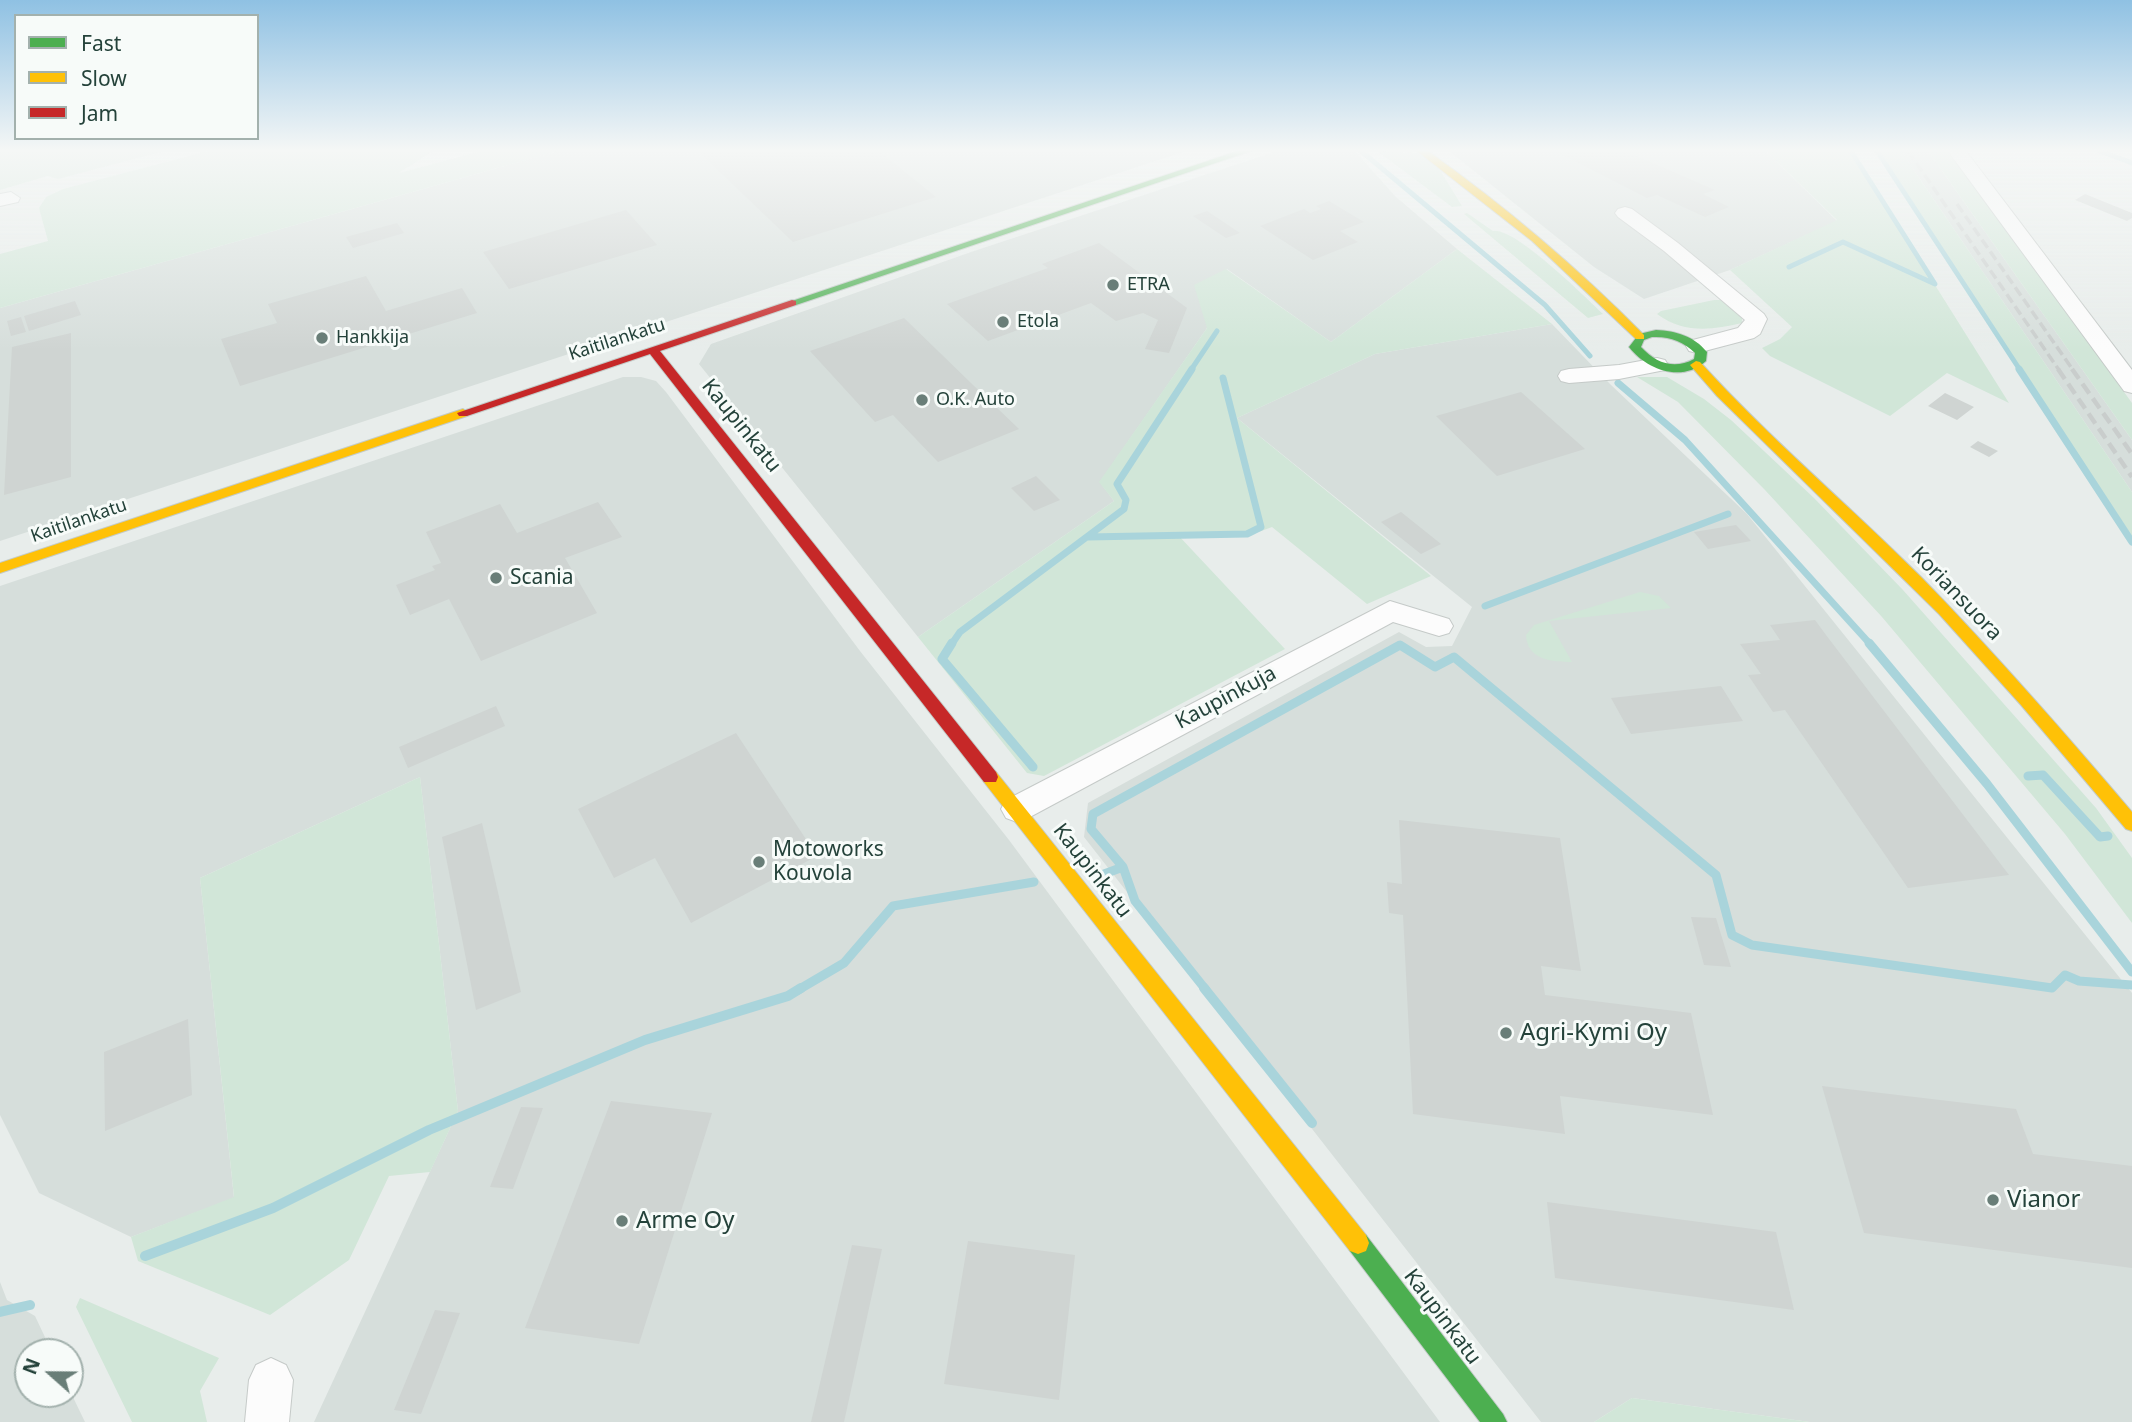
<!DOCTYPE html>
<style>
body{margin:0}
#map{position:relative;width:2132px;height:1422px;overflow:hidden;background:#e8edeb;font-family:"Noto Sans",sans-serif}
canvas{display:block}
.legend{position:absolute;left:14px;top:14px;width:245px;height:126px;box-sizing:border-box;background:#f7fbf9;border:2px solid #a3b1ad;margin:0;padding:9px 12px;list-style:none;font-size:21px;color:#24423a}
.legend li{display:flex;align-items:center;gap:14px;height:35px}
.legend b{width:35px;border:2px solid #a3b1ad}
.north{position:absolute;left:14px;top:1338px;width:70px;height:70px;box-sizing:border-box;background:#f7fbf9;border:2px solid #a3b1ad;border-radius:50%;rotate:291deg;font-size:19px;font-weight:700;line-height:28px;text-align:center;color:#24423a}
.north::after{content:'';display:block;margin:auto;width:24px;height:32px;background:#697e78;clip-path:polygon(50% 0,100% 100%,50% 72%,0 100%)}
</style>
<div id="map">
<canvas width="2132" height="1422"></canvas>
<ul class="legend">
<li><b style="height:9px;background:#4caf50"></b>Fast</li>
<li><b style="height:9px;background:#ffc107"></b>Slow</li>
<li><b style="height:9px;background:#c62828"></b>Jam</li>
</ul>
<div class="north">N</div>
</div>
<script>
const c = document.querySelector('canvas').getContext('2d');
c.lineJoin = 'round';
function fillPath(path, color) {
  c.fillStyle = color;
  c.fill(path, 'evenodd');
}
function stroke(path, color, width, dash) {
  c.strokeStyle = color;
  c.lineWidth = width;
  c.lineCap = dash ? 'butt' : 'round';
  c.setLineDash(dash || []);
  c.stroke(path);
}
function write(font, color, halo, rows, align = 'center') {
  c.font = font + ' "Noto Sans",sans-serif';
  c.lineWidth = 6;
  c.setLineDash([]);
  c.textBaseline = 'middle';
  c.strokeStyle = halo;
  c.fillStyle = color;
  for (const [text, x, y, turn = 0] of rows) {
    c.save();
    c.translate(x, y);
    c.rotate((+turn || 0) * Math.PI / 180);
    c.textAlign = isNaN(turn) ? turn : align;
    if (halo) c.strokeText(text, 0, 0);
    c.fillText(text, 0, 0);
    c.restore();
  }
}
fillPath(new Path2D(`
 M558 151H1186L0 541V308Z
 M1277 151H1355L1395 196 1457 249 1331 342 1227 269 1207 328 1100 482 1114 501 918 637 699 364 711 344 971 252Z
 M1449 151H1766L1837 221 1730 270 1644 299 1594 267Z
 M1901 151H1928L2132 440V492Z
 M1552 324 1610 384 1747 514 2132 993V1422H1810L1632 1398 1594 1422H1541L1084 837 1088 803 1399 632 1426 647 1452 646 1472 607 1237 418 1375 354Z
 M623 377H641L656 381 666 392 860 651 1009 840 1440 1422H314L458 1111 420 777 200 878 234 1198 131 1237 39 1193 0 1115V586Z
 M0 1282 7 1300 35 1316 52 1352H28V1394H70V1391L85 1422H0Z`), '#d6dedb');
fillPath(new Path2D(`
 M0 151H165L58 179 48 176 0 190Z
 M208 151H433L399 173 481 151H558L0 308V254L48 241 39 208 46 197 63 189Z
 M1377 151 1421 153 1440 170 1462 206 1452 207Z
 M1766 151H1851L2009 403 1947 373 1890 416 1770 356 1762 348 1780 339 1792 327 1730 270 1837 220Z
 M1877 151H1901L2132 492V536Z
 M1928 151H1950L2132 403V440Z
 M1467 213 1493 231C1515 227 1585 297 1603 314L1588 318 1464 214Z
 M1457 249 1552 324 1375 354 1237 418 1431 576 1367 604 1272 527 1248 536 1178 535 1285 649 1044 776 1027 773 918 637 1114 501 1099 482 1207 328 1194 285 1226 269 1331 342Z
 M1714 300H1723L1742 316V323C1712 330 1684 334 1657 314L1661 311Z
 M1637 377H1667L1704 399 1731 420 1814 498 1903 590 2096 808 2132 858V923L2065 834 1882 617 1765 490 1678 402Z
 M1640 592 1659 596 1671 608 1549 621 1572 662C1552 662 1527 660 1526 635L1534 625Z
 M420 777 458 1111 430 1172 389 1176 349 1260 270 1315 138 1261 131 1237 234 1197 200 878Z
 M80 1298 219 1358 200 1391 207 1422H132L76 1307Z
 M1632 1398 1810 1422H1594Z`), '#d1e6d8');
stroke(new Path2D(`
 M1361 151 1545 305 1590 356
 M1877 151 2020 370
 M2100 151 2132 163
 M1789 267 1843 242 1935 284 1851 151
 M1191 370 1217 331`), '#a9d4db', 5);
stroke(new Path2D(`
 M2019 369 2132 542
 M1618 383 1685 440 1871 645
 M1088 537 1247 534 1261 527 1223 378
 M1485 606 1728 514
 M951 645 960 632 1124 509 1126 500 1117 484 1192 369`), '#a9d4db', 7);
stroke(new Path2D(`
 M952 643 942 659 1033 767
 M1869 643 1987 784 2132 972
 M2028 776 2043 775 2100 837 2108 836
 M1104 874 1123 867
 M798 990 844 963 893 906 1034 882
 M1206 990 1135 901 1123 867 1091 829 1093 814 1400 645 1435 667 1454 657 1716 875 1732 935 1752 945 2052 988 2065 975 2079 981 2132 985`), '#a9d4db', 9);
stroke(new Path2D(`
 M1204 988 1312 1123
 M145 1256 273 1208 429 1130 645 1040 788 996 801 988
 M0 1312 30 1305`), '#a9d4db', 10);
fillPath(new Path2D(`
 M698 151H879L936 197 793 242Z
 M1555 151H1625L1715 190 1703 194 1729 207 1705 217 1657 195 1647 198Z
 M2085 194 2132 213V218L2127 221 2075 200Z
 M1329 201 1364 222 1340 231 1358 242 1313 260 1260 226 1304 209 1310 213 1321 209 1316 206Z
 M626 210 657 245 509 289 483 252Z
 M1207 211 1240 233 1226 238 1193 216Z
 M397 223 404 233 353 248 346 237Z
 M1099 243 1187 308 1169 353 1145 349 1158 320 1143 313 1116 321 1091 303 988 341 947 304 1048 268 1042 264Z
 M366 276 386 311 462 288 477 313 240 386 221 339 277 323 268 304Z
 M75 301 81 315 29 331 24 316Z
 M21 317 26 332 11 336 7 321Z
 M904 318 973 385 1019 429 938 462 893 415 875 422 810 351Z
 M71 333V477L4 495 12 347Z
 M1521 392 1585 449 1497 476 1436 416Z
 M1945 393 1974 407 1957 420 1928 406Z
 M1978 441 1998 451 1989 457 1970 447Z
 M1036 476 1060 500 1034 511 1011 488Z
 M598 502 622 537 565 558 597 613 481 661 449 599 410 615 396 585 435 570 432 566 441 563 426 532 500 504 517 533Z
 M1401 512 1441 544 1421 554 1381 522Z
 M1736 525 1751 541 1708 549 1694 532Z
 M1815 620 1826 635 2009 875 1908 888 1785 710 1773 712 1748 675 1761 674 1740 644 1780 640 1770 625Z
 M1721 686 1743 721 1631 734 1611 698Z
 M496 706 505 726 408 768 399 747Z
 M736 733 817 856 691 923 655 858 614 878 578 809Z
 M1399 820 1560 838 1581 971 1541 966 1545 995 1691 1013 1713 1115 1560 1096 1565 1134 1413 1114 1403 915 1389 913 1387 882 1402 884Z
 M482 823 521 992 476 1010 442 837Z
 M1691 917 1716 918 1731 967 1704 965Z
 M188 1019 192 1095 105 1131 104 1052Z
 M1822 1086 2016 1109 2033 1154 2132 1166V1268L1864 1233Z
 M611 1101 712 1113 639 1344 525 1328Z
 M521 1107 543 1108 513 1189 490 1187Z
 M1547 1202 1776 1232 1794 1310 1555 1278Z
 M968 1241 1075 1255 1059 1400 944 1384Z
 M852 1245 882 1249 844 1422H811Z
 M435 1310 460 1313 421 1414 394 1410Z`), '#cfd4d2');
const street = new Path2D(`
 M1948 151H1966L2132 370V393L2124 391Z
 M11 192 20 198 18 202 0 206V194Z
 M1625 207 1632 209 1678 243 1764 314 1767 319 1760 334 1754 338 1697 353 1689 351 1686 346 1689 341 1738 328 1745 320 1664 251 1618 217 1615 213 1618 209Z
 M1657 358 1665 360 1668 365 1665 370 1619 379 1569 383 1561 381 1558 376 1561 371 1569 369 1619 365Z
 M1390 601 1449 619 1453 626 1449 633 1439 636 1393 622 1028 818 1017 822 1006 818 1001 809 1006 800Z
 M271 1358 286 1365 293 1380 289 1422H245L249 1380 256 1365Z`);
const fast = new Path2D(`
 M1237 151H1251L796 305 786 303Z
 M1656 330C1676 331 1694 336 1707 352L1706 361C1682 383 1647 370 1629 347L1639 334ZM1652 337C1669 336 1683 341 1695 353L1694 359C1674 370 1656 363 1641 347L1644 340Z
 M1358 1232 1366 1235 1503 1414 1507 1422H1480L1350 1251 1347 1243 1350 1235Z`);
const slow = new Path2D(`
 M1417 151H1428C1505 206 1577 267 1644 335V339H1636L1532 241Z
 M1696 361 1700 362C1770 439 1849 505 1922 578 1995 653 2064 732 2132 812V831L2126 829 2021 705 1939 614 1717 396 1690 365Z
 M463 409 469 413 467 416 0 573V563Z
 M990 770 996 772 1366 1235 1369 1243 1366 1251 1358 1254 1350 1251 984 782 982 777 984 772Z`);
const jam = new Path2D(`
 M792 300 796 301V305L660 351 996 772 998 777 996 782H984L650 354 467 416H459L457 413Z`);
stroke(street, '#c5cac8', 2);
stroke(fast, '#c3cbc8', 2);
stroke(slow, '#c3cbc8', 2);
stroke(jam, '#c3cbc8', 2);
fillPath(street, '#fcfcfc');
fillPath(fast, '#4caf50');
fillPath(slow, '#ffc107');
fillPath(jam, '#c62828');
stroke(new Path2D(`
 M1908 151 2059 370
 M1957 204 2073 370`), '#c9cdcc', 3.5, [10, 4.5]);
stroke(new Path2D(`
 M2058 369 2132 477
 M2072 369 2132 454`), '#c9cdcc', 4.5, [12, 6]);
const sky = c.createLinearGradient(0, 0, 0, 350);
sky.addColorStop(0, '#8fc1e3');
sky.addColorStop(0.43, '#f5f7f6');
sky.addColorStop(1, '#f5f7f600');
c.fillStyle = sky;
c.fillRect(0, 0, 2132, 350);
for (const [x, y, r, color] of [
 [1113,285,7,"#697e78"],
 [1003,322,7,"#697e78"],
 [322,338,7,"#697e78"],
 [922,400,7,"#697e78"],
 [496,578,7,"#697e78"],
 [759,862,7,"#697e78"],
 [1506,1033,7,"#697e78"],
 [1993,1200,7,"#697e78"],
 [622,1221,7,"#697e78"]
]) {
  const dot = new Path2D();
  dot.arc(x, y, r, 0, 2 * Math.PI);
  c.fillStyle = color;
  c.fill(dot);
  stroke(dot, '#f7fbf9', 2.5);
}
write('18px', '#24423a', '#f7fbf9', [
 ["ETRA",1127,285],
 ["Etola",1017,322],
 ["Hankkija",336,338],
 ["O.K. Auto",936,400]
], 'left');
write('18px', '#24423a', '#f7fbf9', [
 ["Kaitilankatu",617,340,-18],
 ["Kaitilankatu",79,521,-19]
]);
write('21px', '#24423a', '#f7fbf9', [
 ["Kaupinkatu",741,426,51],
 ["Koriansuora",1956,594,46],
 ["Kaupinkuja",1226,698,-28],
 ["Kaupinkatu",1092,871,52],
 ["Kaupinkatu",1442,1317,53]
]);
write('21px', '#24423a', '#f7fbf9', [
 ["Scania",510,578],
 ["Motoworks",773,850],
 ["Kouvola",773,874]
], 'left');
write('24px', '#24423a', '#f7fbf9', [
 ["Agri-Kymi Oy",1520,1033],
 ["Vianor",2007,1200],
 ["Arme Oy",636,1221]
], 'left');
</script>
